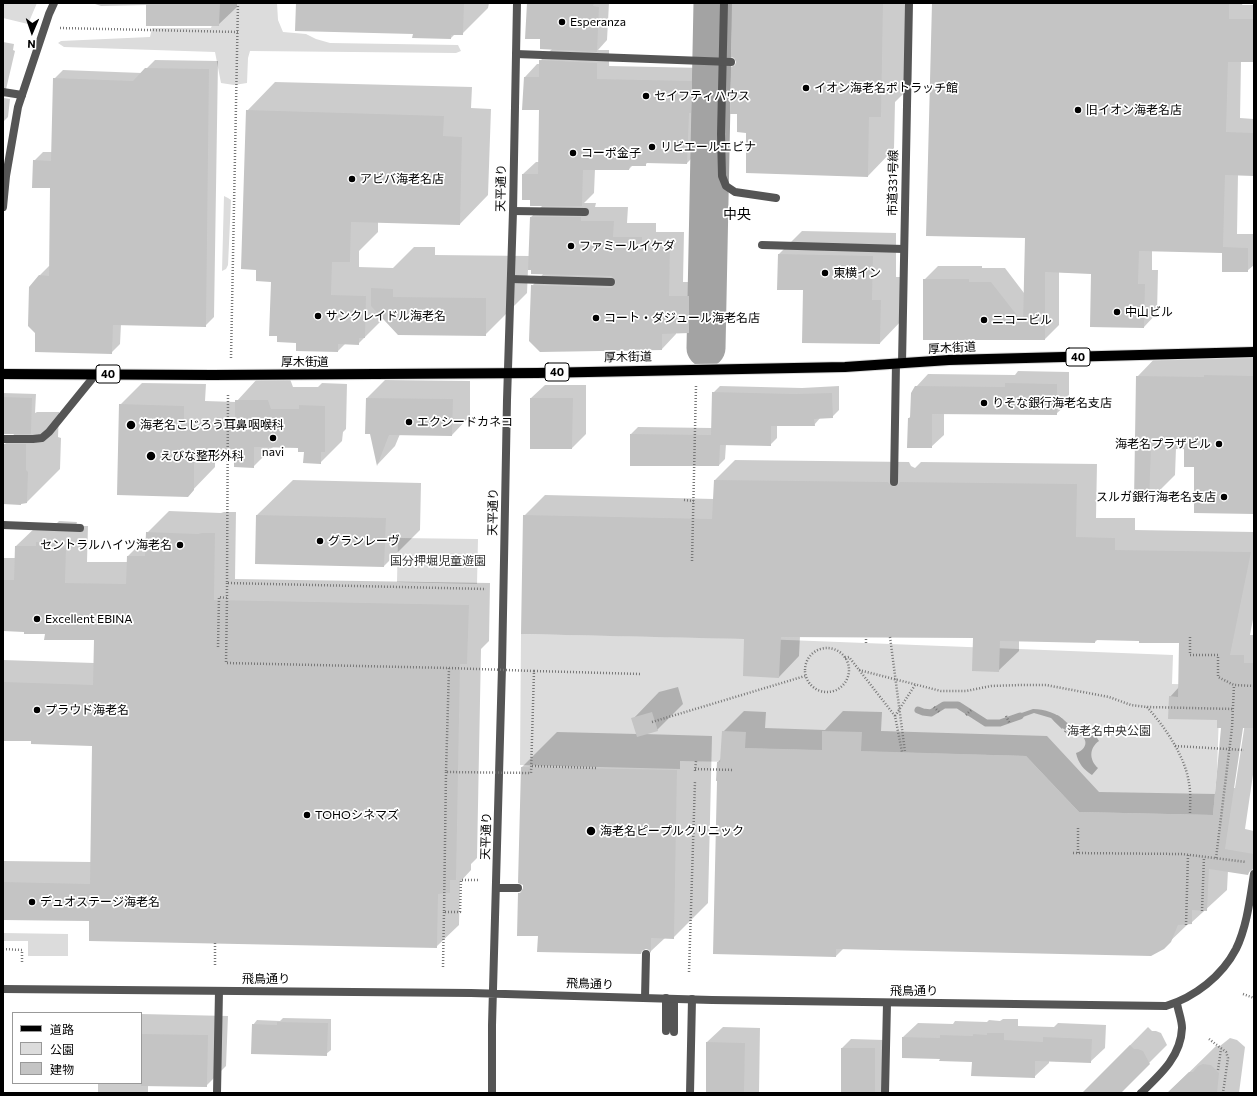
<!DOCTYPE html>
<meta charset="utf-8">
<style>
body{margin:0}
#map{position:relative;width:1257px;height:1096px;overflow:hidden;background:#fff;font-family:Commissioner,"Noto Sans JP",sans-serif}
canvas{display:block}
.frame{position:absolute;inset:0;border:4px solid #000;pointer-events:none}
.legend{position:absolute;left:12px;top:1012px;width:130px;height:72px;box-sizing:border-box;background:#fff;border:1px solid #999;margin:0;padding:5px 7px;list-style:none;font-size:12px;color:#000}
.legend li{display:flex;align-items:center;gap:8px;height:20px}
.legend b{width:20px;border:1px solid #999}
.north{position:absolute;left:12px;top:12px;width:40px;height:40px;-webkit-text-stroke:3px #fff;paint-order:stroke;rotate:182deg;font-size:11px;font-weight:700;line-height:16px;text-align:center;color:#000}
.north::after{content:'';display:block;margin:auto;width:14px;height:18px;background:#000;clip-path:polygon(50% 0,100% 100%,50% 72%,0 100%)}
</style>
<div id="map">
<canvas width="1257" height="1096"></canvas>
<div class="frame"></div>
<ul class="legend">
<li><b style="height:5px;background:#000"></b>道路</li>
<li><b style="height:11px;background:#dcdcdc"></b>公園</li>
<li><b style="height:11px;background:#c4c4c4"></b>建物</li>
</ul>
<div class="north">N</div>
</div>
<script>
const c = document.querySelector('canvas').getContext('2d');
c.lineJoin = 'round';
function fillPath(path, color) {
  c.fillStyle = color;
  c.fill(path, 'evenodd');
}
function stroke(path, color, width, dash) {
  c.strokeStyle = color;
  c.lineWidth = width;
  c.lineCap = dash ? 'butt' : 'round';
  c.setLineDash(dash || []);
  c.stroke(path);
}
function write(font, color, halo, rows, align = 'center') {
  c.font = font + ' Commissioner,"Noto Sans JP",sans-serif';
  c.lineWidth = 3.5;
  c.setLineDash([]);
  c.textBaseline = 'middle';
  c.strokeStyle = halo;
  c.fillStyle = color;
  for (const [text, x, y, turn = 0] of rows) {
    c.save();
    c.translate(x, y);
    c.rotate((+turn || 0) * Math.PI / 180);
    c.textAlign = isNaN(turn) ? turn : align;
    if (halo) c.strokeText(text, 0, 0);
    c.fillText(text, 0, 0);
    c.restore();
  }
}
fillPath(new Path2D(`
 M3 3H37L28 24 3 18Z
 M214 3H277L278 20 283 32 306 34 316 39 330 43 458 45 461 51 456 53 250 51 248 58 247 83 234 85 221 83 215 52 64 47 58 43 61 41 150 37 152 28H211L213 22Z
 M224 196 228 198 231 200 228 265 226 269 222 271Z
 M398 538 478 539 477 584 397 582Z
 M521 634 762 639 1173 655 1172 684 1220 685 1217 771 1213 815 1079 812 1026 756 735 748V762L680 761V769L520 765Z
 M3 933 68 934V956H28V941H3Z`), '#dcdcdc');
fillPath(new Path2D(`
 M1033 709C1044 709 1058 713 1066 722L1062 729 1051 718 1034 713 1012 721 1010 717Z
 M1073 728 1092 730 1099 741C1089 748 1089 760 1098 768L1092 775C1084 770 1078 763 1076 753 1095 746 1082 727 1067 736Z`), '#a3a3a3');
fillPath(new Path2D(`
 M92 3H237V7L218 25 147 5 101 6Z
 M297 3H489L488 8 462 34H455L451 38 414 33Z
 M528 3H609L607 40 598 50H609V66L705 68 704 100 701 103 700 150 687 163 648 162 645 165H633L629 169H595L594 193 584 203H596L595 207H628L627 223H656V232H684L683 282H703V318L689 332H676V334L662 349 532 286 544 273 532 269H528L527 293 485 335 384 318 358 344 346 343 338 351 297 342 272 281 247 111 275 82 472 87 471 108 491 109 488 195 460 224 378 221V232L359 251V267L393 268 414 247H435V255L530 256 531 217 543 205 531 199 523 174 536 162H539L540 109H523L525 77 537 64H540V61L552 49 541 38Z
 M733 3H909L907 90 895 102 894 149 868 176 747 172V132L737 63Z
 M933 3H1243L1242 5H1254V61H1241L1240 118 1254 119V175L1238 174 1237 234H1254V265L1247 271 1223 252 1152 250V270H1158L1157 313 1144 327 1092 273 1059 272V325L1045 339 924 280 938 266H982V268H1005L1024 293 1026 237Z
 M3 42 14 44 13 50 15 51 4 98 10 99 8 117 4 121 3 137Z
 M155 60 218 61 214 317 205 326 121 324 120 344 111 353 40 275 49 266H50L51 187 34 161 43 152H53L54 79 63 70 142 73Z
 M802 231 896 233V277H904L903 319 880 343 804 290 778 255Z
 M1162 351H1254V513L1195 466 1186 448H1176L1175 475 1149 501 1135 500 1137 377Z
 M1018 371 1069 372V402L1056 414 944 413V435L931 447 909 418 911 416 916 387 928 374 1015 375Z
 M258 378 290 379 293 387H318L322 383 347 384 346 429 343 432 342 441 320 463 299 447 274 446 253 467 235 459 215 458V467L187 496 120 405 142 383 206 384 205 401 236 402Z
 M385 380 470 381V416L452 435 400 434 395 446 378 464 367 398Z
 M545 385H586V434L572 448 531 398Z
 M720 386 802 388 839 386V410L832 417H821L814 425H777V438L770 445 726 444 725 459 719 465H631V434L638 427 712 428 713 393Z
 M3 393 36 394 35 413 37 412H59L58 437 61 438 60 469 27 502 3 503 4 445 16 432H3Z
 M735 460 909 462 911 466 915 468 921 462 1097 464 1096 518H1135V530L1254 532V614L1250 635H1254V768L1245 829 1254 831V868L1248 873 1228 870 1227 890 1191 923 1188 924 1163 948H844L836 956 718 762 722 758 723 732 744 711 766 712 765 728 825 730 843 711 882 712 881 731 1047 736 1099 792 1216 794 1222 727 1218 719 1170 697 1179 687 1180 642 1098 639 1095 642 1019 640V651L998 671 974 637 800 636 799 656 779 677 745 638 524 516 545 495 714 499 715 480ZM1243 723H1245L1235 788H1233Z
 M293 480 421 483 420 530 384 566 256 563 257 515Z
 M169 511 221 513 224 512H236L235 579 490 583 489 641 481 649 477 858 471 864V870L460 882 459 925 437 946 90 920 3 919V861L91 862 93 745 32 740H3V660L94 663 95 639 25 631 3 630V558H16V546L38 525H55L59 521 77 522 76 526H88L87 562H128V556L147 537V533Z
 M678 687 683 704 657 730 644 734 712 736 708 903 673 938H665L651 951 650 949 539 935 519 894 524 888 522 767 557 732 637 734 633 719 659 692Z
 M141 1014 228 1016 226 1066 206 1086 148 1085V1093H98V1083H141Z
 M283 1018 331 1019V1050L326 1054 253 1025 257 1020 280 1021Z
 M1003 1019H1018V1026L1054 1027 1058 1023 1106 1025 1105 1048 1090 1062 1049 1061V1063L1034 1077 973 1061 941 1058 903 1037 918 1023 953 1024 955 1021 987 1022 989 1020 1000 1021Z
 M723 1027 760 1028 759 1093H714L707 1042Z
 M1148 1027 1152 1031H1156L1161 1033 1167 1045 1119 1093H1083Z
 M1230 1038 1237 1040 1245 1047 1239 1093H1168L1216 1046H1220Z
 M851 1039 884 1040V1093H841L842 1048Z`), '#0003');
stroke(new Path2D(`
 M918 710 923 712 931 713 944 705H958L986 723H1000L1020 716
 M1057 719C1064 726 1070 730 1080 732`), '#a3a3a3', 7);
stroke(new Path2D(`
 M706 348 713 3`), '#a3a3a3', 39);
fillPath(new Path2D(`
 M146 3H220L219 26H146Z
 M296 3H464L463 35H451V39L412 38 413 34 295 31Z
 M527 3H594L593 6 599 7 597 52 540 49V39H525Z
 M732 3H883L881 117H869L868 177 746 173V133L737 132V114H730L731 67 735 65 736 62 734 58 731 57Z
 M932 3H1229V19H1254V62H1228L1226 132 1254 133V176L1225 175 1223 247 1248 248V272H1222V253L1139 251 1138 284H1145L1144 328 1090 327 1091 274 1045 272V340H923V279H969V282H991L1023 323 1025 238 926 236Z
 M539 60 597 63V79L692 81 691 113H689L687 164 646 163V166H630L629 170H583L582 206H530V200H522V174H538L539 110H522L524 77H539Z
 M145 68 209 69 206 327 113 325 112 354 35 352V333L28 326 29 287 39 275 49 276 50 188H32L33 160 51 161 53 78 133 81Z
 M246 110 444 116 443 136 462 137 460 225 351 222 350 262H332L331 295 366 296 365 338H359V345L338 344V352L296 351V343L277 342V336H269L271 282 256 281V270L241 269Z
 M530 217H581V221H614L613 237H642V246H670L669 296H689V333L662 334V350L540 352 529 341 531 285 611 288 615 285 616 282 614 278 611 276 531 274V270H528Z
 M778 254 873 256 872 300H881L880 344 802 343 803 290H777Z
 M371 288 393 289V297L486 298V336L398 335 371 306Z
 M1204 375 1254 376V514L1194 513V467H1184V449H1151L1149 502 1134 501 1136 376 1204 377Z
 M1005 383 1057 384V415L932 414V448H907L908 418H910L911 393 915 386 1005 387Z
 M712 392 794 394 832 393 833 418 814 419 815 426H771V446L720 445 719 466H630V434L711 435Z
 M3 397 32 398 31 434H3Z
 M366 398 453 399 452 436 389 435 377 466 370 434H365Z
 M530 398H573L572 449H530Z
 M235 400H268L271 409H299V405L325 406V452H321V464L303 463 304 452H298V448L254 447V468L234 467V459H194V490L188 497 117 495 119 404 184 406V423L235 424Z
 M3 444H26V470L28 472 27 503 21 504V505L3 504Z
 M714 480 888 482 891 486 894 487 898 485 900 482 1077 484 1076 537 1115 538V550L1251 552 1230 655H1244V663H1254V728H1243L1225 849 1254 854V869L1250 870 1248 875 1209 869 1207 911 1192 910V924L1178 925 1171 942 1164 949 1151 956 836 949V957L713 954 717 781H716L717 762H720L722 731 746 732 745 748 822 750V731L862 732 861 751 1026 756 1079 812 1213 815 1221 728H1217V720L1168 719 1169 696 1178 697 1179 643H1139V641L1095 640V643L1000 641 999 672 972 671 973 638 781 637 779 678 743 676 744 639 521 634 523 515 712 519Z
 M256 515 386 518 384 567 255 564Z
 M146 532 198 534 202 533H215L214 600 469 605 467 664H460L456 880H450V893L438 894 437 948 89 941V921L3 920V882L90 884 92 746 31 744V741H3V682L93 685 94 640H44L45 634H24V632L3 631V580H14L15 546H36V542L55 543V547L66 548 65 583 126 584 127 556H145Z
 M652 712 658 731 637 737 631 718Z
 M521 767 677 770 674 939 651 938V953L649 950 646 949 642 951 641 954 537 952 538 936H517L518 893H521L523 888V885L518 883Z
 M277 1022 328 1023 327 1056 251 1054 252 1024 277 1025Z
 M987 1033H1004V1040L1043 1042V1037L1092 1039 1091 1063 1035 1061V1078L971 1076 972 1062 939 1061 940 1059 902 1058V1037L940 1038V1035L973 1036V1034L987 1035Z
 M141 1034 208 1035 207 1087 141 1086Z
 M706 1042 745 1043 744 1093H706Z
 M1130 1045 1134 1049H1138L1143 1051 1150 1064 1121 1093H1082Z
 M841 1048H875V1093H841Z
 M1203 1064 1211 1065 1219 1073 1217 1093H1167L1189 1072H1193L1198 1066Z`), '#c4c4c4');
const primary = new Path2D(`
 M3 374 213 375 537 373 845 367 949 360 1254 352`);
stroke(primary, '#dbdbdb', 12);
stroke(new Path2D(`
 M60 28 238 32
 M231 358 238 3
 M228 395 227 583 486 589
 M684 500 694 501
 M692 561 696 386
 M227 598 226 663 449 668
 M1190 637V655H1218V677L1234 685 1254 686
 M866 643V637
 M218 647 219 597 227 598V583
 M805 670a22 22 0 1 1 44 0a22 22 0 1 1-44 0Z
 M845 658 849 657 895 716 902 752
 M859 670 941 691H966L991 686 1020 685H1046L1109 697 1131 705 1147 707 1234 709
 M534 671 641 674
 M934 707 939 712
 M1147 707C1165 727 1185 756 1189 783 1191 793 1190 804 1190 814
 M966 715 971 710
 M895 716 915 685
 M1006 716 1010 724
 M652 722 805 676
 M1065 732 1070 725
 M1175 746 1244 750
 M532 766 597 768
 M695 769 734 770
 M695 771 696 761
 M446 772 444 912H460L461 880H480
 M1073 853 1182 854 1246 862
 M1078 853V828
 M1202 911 1204 857
 M1186 925 1188 855
 M3 949 22 950V962
 M215 965V943
 M443 967 444 912
 M689 972 695 781
 M1243 994 1254 998
 M1209 1039 1226 1052 1228 1058 1223 1093
 M1218 1070 1221 1049`), '#777', 2.5, [1, 2]);
stroke(new Path2D(`
 M724 3 721 134 722 176 726 186 735 192 776 198
 M3 92 22 95
 M513 211 585 212
 M762 245 904 249
 M511 279 611 282
 M3 439H33L42 438 49 432 96 374
 M3 525 80 528
 M496 888H518
 M645 998 646 954
 M666 1031V998
 M674 1032V999`), '#555', 8);
stroke(new Path2D(`
 M516 54 731 62
 M894 482 896 363
 M217 1093 219 991
 M690 1093 692 999
 M885 1093 887 1003`), '#555', 8);
stroke(new Path2D(`
 M3 207 6 176 18 107 49 14 54 3
 M902 363 909 3
 M3 989 471 993 712 1000 1166 1006C1195 997 1222 976 1236 949 1247 926 1250 899 1254 874
 M492 1093V1025L502 667 507 400 513 211 517 3
 M1141 1093C1161 1074 1181 1056 1182 1028 1182 1020 1178 1011 1177 1003`), '#555', 8);
stroke(primary, '#000', 10);
stroke(new Path2D(`
 M890 637 905 752
 M449 668 534 671 531 773 446 772Z
 M1216 858 1232 728 1234 685`), '#777', 2.5, [1, 2]);
for (const [x, y, r, color] of [
 [562,22,4,"#000"],
 [806,88,4,"#000"],
 [646,96,4,"#000"],
 [1078,110,4,"#000"],
 [652,147,4,"#000"],
 [573,153,4,"#000"],
 [352,179,4,"#000"],
 [571,246,4,"#000"],
 [825,273,4,"#000"],
 [1117,312,4,"#000"],
 [318,316,4,"#000"],
 [596,318,4,"#000"],
 [984,320,4,"#000"],
 [984,403,4,"#000"],
 [409,422,4,"#000"],
 [131,425,5,"#000"],
 [273,438,4,"#000"],
 [1219,444,4,"#000"],
 [151,456,5,"#000"],
 [1224,497,4,"#000"],
 [320,541,4,"#000"],
 [180,545,4,"#000"],
 [37,619,4,"#000"],
 [37,710,4,"#000"],
 [307,815,4,"#000"],
 [591,831,5,"#000"],
 [32,902,4,"#000"]
]) {
  const dot = new Path2D();
  dot.arc(x, y, r, 0, 2 * Math.PI);
  c.fillStyle = color;
  c.fill(dot);
  stroke(dot, '#fff', 1.5);
}
for (const [x, y, w] of [
 [1078,357,24],
 [557,372,24],
 [108,374,24]
]) {
  const box = new Path2D();
  box.roundRect(x - w / 2, y - 9, w, 18, 3);
  c.fillStyle = '#fff';
  c.fill(box);
  stroke(box, '#000', 1);
}
write('bold 11px', '#000', null, [
 ["40",1078,357],
 ["40",557,372],
 ["40",108,374]
]);
write('12px', '#000', '#fff', [
 ["Esperanza",570,22],
 ["イオン海老名ポトラッチ館",814,88],
 ["セイフティハウス",654,96],
 ["旧イオン海老名店",1086,110],
 ["リビエールエビナ",660,147],
 ["コーポ金子",581,153],
 ["アビバ海老名店",360,179],
 ["ファミールイケダ",579,246],
 ["東横イン",833,273],
 ["中山ビル",1125,312],
 ["サンクレイドル海老名",326,316],
 ["コート・ダジュール海老名店",604,318],
 ["ニコービル",992,320],
 ["りそな銀行海老名支店",992,403],
 ["エクシードカネコ",417,422],
 ["海老名こじろう耳鼻咽喉科",140,425],
 ["海老名プラザビル",1211,444,"right"],
 ["navi",273,452,"center"],
 ["えびな整形外科",160,456],
 ["スルガ銀行海老名支店",1216,497,"right"],
 ["グランレーヴ",328,541],
 ["セントラルハイツ海老名",172,545,"right"],
 ["Excellent EBINA",45,619],
 ["プラウド海老名",45,710],
 ["TOHOシネマズ",315,815],
 ["海老名ピープルクリニック",600,831],
 ["デュオステージ海老名",40,902]
], 'left');
write('12px', '#000', '#fff', [
 ["市道331号線",893,183,-89],
 ["天平通り",501,188,-89],
 ["厚木街道",952,348,-3],
 ["厚木街道",628,357,-1],
 ["厚木街道",305,362],
 ["天平通り",493,512,-89],
 ["天平通り",486,836,-88],
 ["飛鳥通り",266,979],
 ["飛鳥通り",590,984,2],
 ["飛鳥通り",914,991]
]);
write('12px', '#333', '#fff', [
 ["国分押堀児童遊園",438,561],
 ["海老名中央公園",1109,731]
]);
write('14px', '#000', '#fff', [
 ["中央",737,214]
]);
</script>
